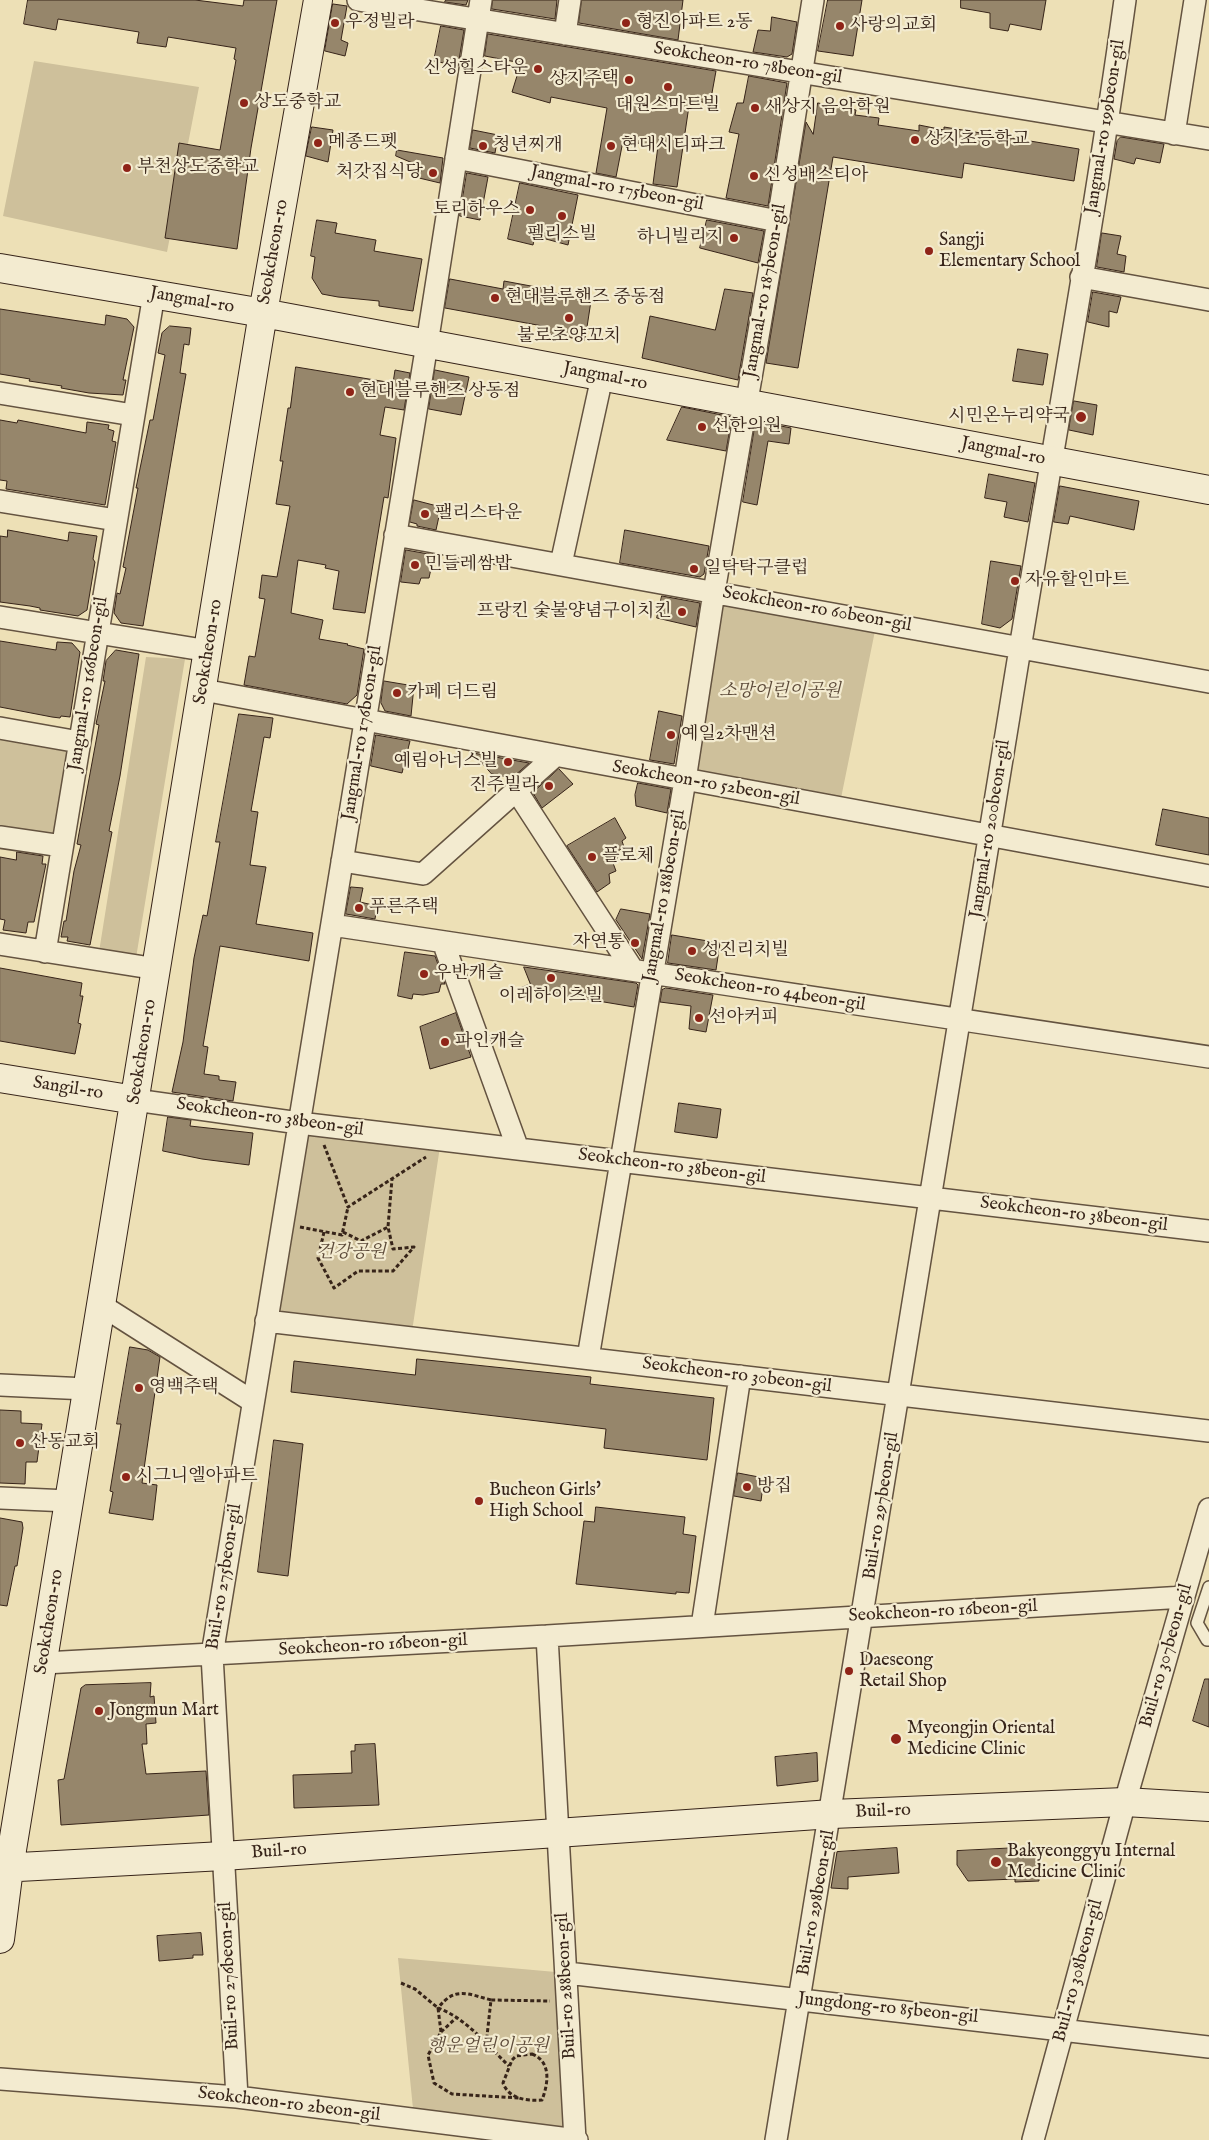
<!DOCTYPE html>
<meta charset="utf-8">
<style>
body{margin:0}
canvas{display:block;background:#ede0b6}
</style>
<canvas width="1209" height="2140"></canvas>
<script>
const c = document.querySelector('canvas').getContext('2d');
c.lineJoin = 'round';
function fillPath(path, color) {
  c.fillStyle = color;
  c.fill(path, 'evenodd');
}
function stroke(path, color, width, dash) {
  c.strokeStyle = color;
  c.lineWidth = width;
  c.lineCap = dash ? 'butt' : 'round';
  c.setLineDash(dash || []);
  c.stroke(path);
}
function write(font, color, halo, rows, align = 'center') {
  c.font = font + ' "IM FELL English","Noto Serif KR",serif';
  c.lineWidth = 4.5;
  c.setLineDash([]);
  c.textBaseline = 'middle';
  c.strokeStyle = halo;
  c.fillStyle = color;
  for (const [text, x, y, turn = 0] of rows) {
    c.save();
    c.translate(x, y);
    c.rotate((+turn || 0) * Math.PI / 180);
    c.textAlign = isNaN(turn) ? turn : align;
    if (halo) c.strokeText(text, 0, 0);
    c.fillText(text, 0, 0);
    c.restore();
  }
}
fillPath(new Path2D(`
 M34 61 199 87 167 252 3 216Z
 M714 592 877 621 839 808 685 780Z
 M146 657 185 659 136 958 99 952Z
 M0 728 79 742 62 846 0 837Z
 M299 1123 441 1140 411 1338 266 1321Z
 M398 1958 567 1973 575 2140 414 2119Z`), '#cec09b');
const building = new Path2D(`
 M28 0H195L243 6 244 0H277L251 148 237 249 165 238 179 143 220 150 236 60 234 59 236 48 168 37 166 47 137 43 139 32 58 19 56 30 24 24Z
 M446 0H468L466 5 445 2Z
 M493 0H557L555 19 492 9Z
 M582 0H683L678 40 579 23Z
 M828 0H862L853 56 818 51Z
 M961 0H1046L1041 30 1010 24 1008 31 990 28V13L961 8Z
 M333 4 347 6 341 40 348 43 345 56 325 51Z
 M772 17 797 22 792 54 787 57 753 52 758 30 770 31Z
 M441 26 464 30 458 66 434 61Z
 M488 34 716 71 710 104 690 99 677 187 653 184 658 146 623 141 616 177 596 173 607 108 551 97 550 103 512 92 521 63 485 56Z
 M749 76 787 83 768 206 726 198 739 134 729 132 737 103H743Z
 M818 103 856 110 855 115 879 118 878 125 919 131V125L944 130V127L1079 149 1074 181 964 163 962 178 833 157 798 368 766 363 806 122 813 134Z
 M312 127 333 130 328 162 306 156Z
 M473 130 498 135 495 153 470 148Z
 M1121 137 1164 144 1160 163 1136 158 1134 164 1114 159 1117 141Z
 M397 150 443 158 440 183 419 178 422 167 396 156Z
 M467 173 488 177 480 220 460 216Z
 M520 183 578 195 568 245 535 236 533 245 508 239Z
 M317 220 337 223 335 233 376 240 374 251 422 259 413 311 379 306V301L338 297 322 294 312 278 315 257 311 256Z
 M707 220 764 231 758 263 700 248Z
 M1102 233 1121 236 1117 254 1126 256 1124 272 1097 267Z
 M450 279 503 289 504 281 547 289 546 291 591 301 585 340 547 334 548 327 445 308Z
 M725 289 753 293 738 380 642 358 650 316 715 330Z
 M1093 292 1121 297 1117 313 1109 311V327L1088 322Z
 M0 309 105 325 106 315 127 319 134 327 123 380H126L123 395 89 393 61 388 62 386 29 381 30 379 0 374Z
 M170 326 191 328 189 345 184 344 180 373 186 374 143 626 121 623 114 613 117 593 120 594 126 568 123 567 138 488H136L150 420H153L165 355 158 353 162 333Z
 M1018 349 1048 354 1043 385 1013 381Z
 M296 367 393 383 395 370 410 373 404 410 385 407 380 435 396 438 388 498 384 497 365 613 333 609 339 571 325 568 326 565 298 560 291 613 323 620 319 639 348 644 347 645 364 649 357 695 347 704 244 685 249 656 255 657 265 599 259 598 262 575 277 577 290 506 276 504 283 461H280L288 408H290Z
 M435 370 469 377 461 415 429 409Z
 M1074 401 1097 405 1093 435 1069 430Z
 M682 407 732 417 726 451 667 440Z
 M0 420 17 423 18 420 86 433 87 422 109 425 108 429 114 431 112 441 116 442 105 505 6 489 7 481 0 480Z
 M756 421 791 428 789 444 768 441 757 505 743 502Z
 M989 474 1035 483 1028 522 1004 517 1007 502 985 498Z
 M1060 486 1139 501 1134 530 1070 516 1068 524 1054 522Z
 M414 500 441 507 436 530 417 526V524L410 522Z
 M8 530 68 541 69 532 97 536 93 559 95 562 87 610 78 616 40 610V608L30 606 0 602V536L7 537Z
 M625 530 709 546 704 574 700 577 620 563Z
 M406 550 434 555 429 578H421L419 584 401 582Z
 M991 561 1021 566 1012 619 1000 628 982 624Z
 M662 596 700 603 696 627 657 618Z
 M0 641 56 650 57 642 72 643 80 652 70 717 61 716 60 718 52 717 0 707Z
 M116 650 139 654 120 776 109 831 112 832 90 945 67 941 68 937H61L64 921H66L74 871 81 845 77 844 99 725 96 724 105 681H103L106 661Z
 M384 681 414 686 411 716 385 711 381 703Z
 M659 711 682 716 674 764 650 760Z
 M239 714 273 718 270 738 264 737 251 811 258 812 250 865 266 867 256 924 313 933 309 961 220 946 203 1046 208 1047 204 1074 219 1076V1080L236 1082 233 1101 172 1092 183 1042 194 958 203 915 207 916 220 842H216Z
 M376 735 410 741 402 773 371 766Z
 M473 753 529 763 512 778 492 774Z
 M559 769 573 784 542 808 533 793Z
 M638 783 671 789 667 813 636 806 635 795Z
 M1163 809 1209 818V855L1156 845Z
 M615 818 626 838 622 841 624 847 615 853 619 860 613 863 616 871 609 874 610 883 597 892 567 846Z
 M17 852 43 856 42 864H46L34 922H28L26 933 3 930 5 920 0 919V857L16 860Z
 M351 887 363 888 360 902 377 906 375 919 346 914Z
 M621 909 650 914 642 959 616 920Z
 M672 935 720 943 716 970 668 963Z
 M405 952 435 956 445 984H441L439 992 423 995 413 994 412 999 398 996Z
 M524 967 636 983 638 985 634 1007 520 988 530 984Z
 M0 968 82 983 80 996H83L78 1023 81 1024 75 1054 0 1041Z
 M666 988 713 995 706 1032 689 1029 691 1006 660 1002 662 990Z
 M456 1013 471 1057 430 1069 420 1027Z
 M679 1103 721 1109 717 1138 675 1132Z
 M168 1117 191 1120 190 1126 253 1133 249 1165 202 1159 163 1151Z
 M130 1347 148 1350 160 1357 142 1483 157 1485 153 1520 109 1513 113 1492 110 1491 121 1424H117Z
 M417 1359 591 1377 590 1384 714 1398 707 1460 604 1448 606 1429 291 1392 294 1361 415 1375Z
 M0 1410 21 1411V1423L42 1424 37 1462H26L25 1484 0 1483Z
 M274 1440 303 1444 288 1576 258 1572Z
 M738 1473 764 1478 761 1501 734 1496Z
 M596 1507 685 1517 683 1534 696 1536 689 1593 676 1592V1594L576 1584 584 1521 594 1522Z
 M0 1518 22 1522 23 1528 17 1566H15L7 1606 0 1605Z
 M1205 1679H1209V1727L1193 1721Z
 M151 1683 150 1697 154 1696 156 1723 146 1724 147 1744H142L146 1774 206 1771 209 1815 61 1825 58 1780 64 1779 81 1688 85 1685Z
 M375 1744 379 1805 294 1808 293 1775 352 1773 351 1751H355V1745Z
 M817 1753 818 1781 777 1786 775 1757Z
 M1038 1847 1039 1881 1015 1882V1879L968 1881 957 1865V1851Z
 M897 1848 899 1873 848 1877V1889L831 1888 837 1852Z
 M201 1933 203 1955H193V1958L159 1961 157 1936Z`);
fillPath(building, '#96866b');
stroke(building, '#372419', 1);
const lane = new Path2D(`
 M1209 1587 1197 1623 1207 1640H1209`);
const street = new Path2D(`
 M358 0 1209 139
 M565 34 570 0
 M1174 134 1195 0
 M456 158 778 221
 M1081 277 1209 300
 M0 393 133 415
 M0 501 116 520
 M395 535 1209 682
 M561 564 602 377
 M0 617 209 651
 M203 690 1209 876
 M0 728 79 742
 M516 790 633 970
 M0 837 62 846
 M342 861 423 874 555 756
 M332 925 1209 1057
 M443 942 518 1149
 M0 944 157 969
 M45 952 154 294
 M135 1100 299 1123 1209 1231
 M101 1305 252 1401
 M266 1321 1209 1431
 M588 1358 685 780 714 592 778 221 813 0
 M0 1385 87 1389
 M0 1498 69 1501
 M702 1626 740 1376
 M547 1636 575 2140
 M44 1663 547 1636 1184 1597
 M567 1973 1209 2047
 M0 2079 237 2097 577 2140
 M237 2097 212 1655 427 344 481 0
 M776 2140C857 1664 933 1187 1010 710 1048 473 1092 237 1125 0
 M1033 2140 1125 1802 1209 1509`);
const secondary = new Path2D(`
 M0 268 263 313 1209 490
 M0 1078 135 1100
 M0 1868 223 1856 832 1814 1125 1802 1209 1807
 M0 1939 9 1868 69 1501 263 313 318 0`);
stroke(lane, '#645340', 14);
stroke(street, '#645340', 24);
stroke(secondary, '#372419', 30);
stroke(new Path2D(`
 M324 1145 348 1207 426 1157
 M300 1227 342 1235 348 1207
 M324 1232 318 1258 334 1288 358 1271H393L414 1247 393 1249 388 1227 392 1179
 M343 1232 361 1241 388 1227
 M401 1983 415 1989 438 2008 441 2032 428 2055 434 2083 452 2094 519 2098
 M491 2000C468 1994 455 1986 438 2008 466 2018 488 2046 509 2066
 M441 2032 457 2017
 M486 2045 491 2000 550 2001
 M532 2054C552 2062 548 2084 542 2100 526 2101 509 2099 503 2083L512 2060 516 2056Z`), '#372419', 3, [4, 2.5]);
stroke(lane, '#f3ebd0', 11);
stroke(street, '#f3ebd0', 21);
stroke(secondary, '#f3ebd0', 28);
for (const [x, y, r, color] of [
 [335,23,5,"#8f2418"],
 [626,23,5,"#8f2418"],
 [840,26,5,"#8f2418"],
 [538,69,5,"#8f2418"],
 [629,80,5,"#8f2418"],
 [668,87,5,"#8f2418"],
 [244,103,5,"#8f2418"],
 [755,108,5,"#8f2418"],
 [915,140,5,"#8f2418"],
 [318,143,5,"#8f2418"],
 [483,146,5,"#8f2418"],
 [611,146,5,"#8f2418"],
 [127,168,5,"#8f2418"],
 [433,173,5,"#8f2418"],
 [754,176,5,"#8f2418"],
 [530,210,5,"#8f2418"],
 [562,216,5,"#8f2418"],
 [734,238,5,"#8f2418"],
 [929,251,5,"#8f2418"],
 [495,298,5,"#8f2418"],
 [569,318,5,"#8f2418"],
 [350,392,5,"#8f2418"],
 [1081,417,6,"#8f2418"],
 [702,427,5,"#8f2418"],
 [425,514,5,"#8f2418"],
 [415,565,5,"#8f2418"],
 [694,569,5,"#8f2418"],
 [1015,581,5,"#8f2418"],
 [682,612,5,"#8f2418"],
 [397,693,5,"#8f2418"],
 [671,735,5,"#8f2418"],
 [508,762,5,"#8f2418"],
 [549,786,5,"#8f2418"],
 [592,857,5,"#8f2418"],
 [359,908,5,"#8f2418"],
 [635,943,5,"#8f2418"],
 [692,951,5,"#8f2418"],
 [424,974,5,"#8f2418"],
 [551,978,5,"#8f2418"],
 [699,1018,5,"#8f2418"],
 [445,1042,5,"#8f2418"],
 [139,1388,5,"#8f2418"],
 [20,1443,5,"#8f2418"],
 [126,1477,5,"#8f2418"],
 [747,1487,5,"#8f2418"],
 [479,1501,5,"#8f2418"],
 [849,1671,5,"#8f2418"],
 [99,1711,5,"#8f2418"],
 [896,1739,6,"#8f2418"],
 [996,1862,6,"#8f2418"]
]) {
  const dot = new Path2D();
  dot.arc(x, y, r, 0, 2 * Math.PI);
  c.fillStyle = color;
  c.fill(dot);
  stroke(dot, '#f3ebd0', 2);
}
write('18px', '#372419', '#f3ebd0', [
 ["우정빌라",345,23],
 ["형진아파트 2동",636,23],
 ["사랑의교회",850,26],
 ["신성힐스타운",528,69,"right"],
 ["상지주택",619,80,"right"],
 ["상도중학교",254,103],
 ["대원스마트빌",668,106,"center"],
 ["새상지 음악학원",765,108],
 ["상지초등학교",925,140],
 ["메종드펫",328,143],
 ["청년찌개",493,146],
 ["현대시티파크",621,146],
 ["부천상도중학교",137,168],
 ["처갓집식당",423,173,"right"],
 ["신성배스티아",764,176],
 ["토리하우스",520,210,"right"],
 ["펠리스빌",562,235,"center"],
 ["하니빌리지",724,238,"right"],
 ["Sangji",939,241],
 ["Elementary School",939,262],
 ["현대블루핸즈 중동점",505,298],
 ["불로초양꼬치",569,337,"center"],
 ["현대블루핸즈 상동점",360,392],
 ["시민온누리약국",1070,417,"right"],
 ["선한의원",712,427],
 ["팰리스타운",435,514],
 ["민들레쌈밥",425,565],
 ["일탁탁구클럽",704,569],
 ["자유할인마트",1025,581],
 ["프랑킨 숯불양념구이치킨",672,612,"right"],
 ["카페 더드림",407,693],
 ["예일2차맨션",681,735],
 ["예림아너스빌",498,762,"right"],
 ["진주빌라",539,786,"right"],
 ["플로체",602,857],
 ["푸른주택",369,908],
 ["자연통",625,943,"right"],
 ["성진리치빌",702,951],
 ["우반캐슬",434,974],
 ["이레하이츠빌",551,997,"center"],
 ["선아커피",709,1018],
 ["파인캐슬",455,1042],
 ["영백주택",149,1388],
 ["산동교회",30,1443],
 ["시그니엘아파트",136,1477],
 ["방집",757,1487],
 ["Bucheon Girls'",489,1491],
 ["High School",489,1512],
 ["Daeseong",859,1661],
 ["Retail Shop",859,1682],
 ["Jongmun Mart",109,1711],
 ["Myeongjin Oriental",907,1729],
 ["Medicine Clinic",907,1750],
 ["Bakyeonggyu Internal",1007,1852],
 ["Medicine Clinic",1007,1873]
], 'left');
write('18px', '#372419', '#f3ebd0', [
 ["Seokcheon-ro 78beon-gil",748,64,9],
 ["Jangmal-ro 199beon-gil",1106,127,-81],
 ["Jangmal-ro 175beon-gil",617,189,11],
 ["Seokcheon-ro",274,252,-80],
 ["Jangmal-ro 187beon-gil",766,291,-80],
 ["Jangmal-ro",192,301,10],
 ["Jangmal-ro",605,377,11],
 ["Jangmal-ro",1003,452,11],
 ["Seokcheon-ro 60beon-gil",817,610,10],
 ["Seokcheon-ro",209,652,-81],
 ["Jangmal-ro 166beon-gil",89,684,-81],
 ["Jangmal-ro 176beon-gil",363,733,-81],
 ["Seokcheon-ro 52beon-gil",706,784,10],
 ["Jangmal-ro 200beon-gil",991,829,-81],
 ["Jangmal-ro 188beon-gil",665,896,-80],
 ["Seokcheon-ro 44beon-gil",770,991,9],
 ["Seokcheon-ro",143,1052,-81],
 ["Sangil-ro",68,1089,9],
 ["Seokcheon-ro 38beon-gil",270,1118,8],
 ["Seokcheon-ro 38beon-gil",672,1167,7],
 ["Seokcheon-ro 38beon-gil",1074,1215,7],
 ["Seokcheon-ro 30beon-gil",737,1376,7],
 ["Buil-ro 297beon-gil",882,1506,-81],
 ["Buil-ro 275beon-gil",225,1577,-81],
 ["Seokcheon-ro 16beon-gil",943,1612,-3],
 ["Seokcheon-ro",50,1622,-81],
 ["Seokcheon-ro 16beon-gil",373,1646,-3],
 ["Buil-ro 307beon-gil",1167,1656,-74],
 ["Buil-ro",883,1812,-2],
 ["Buil-ro",279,1852,-4],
 ["Buil-ro 298beon-gil",817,1903,-80],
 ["Buil-ro 308beon-gil",1079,1971,-75],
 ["Buil-ro 276beon-gil",230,1976,-93],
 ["Buil-ro 288beon-gil",567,1986,-93],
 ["Jungdong-ro 85beon-gil",888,2009,6],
 ["Seokcheon-ro 2beon-gil",289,2105,7]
]);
write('italic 18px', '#5d4b3a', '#f3ebd0', [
 ["소망어린이공원",780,692],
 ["건강공원",351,1253],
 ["행운얼린이공원",488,2047]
]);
</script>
